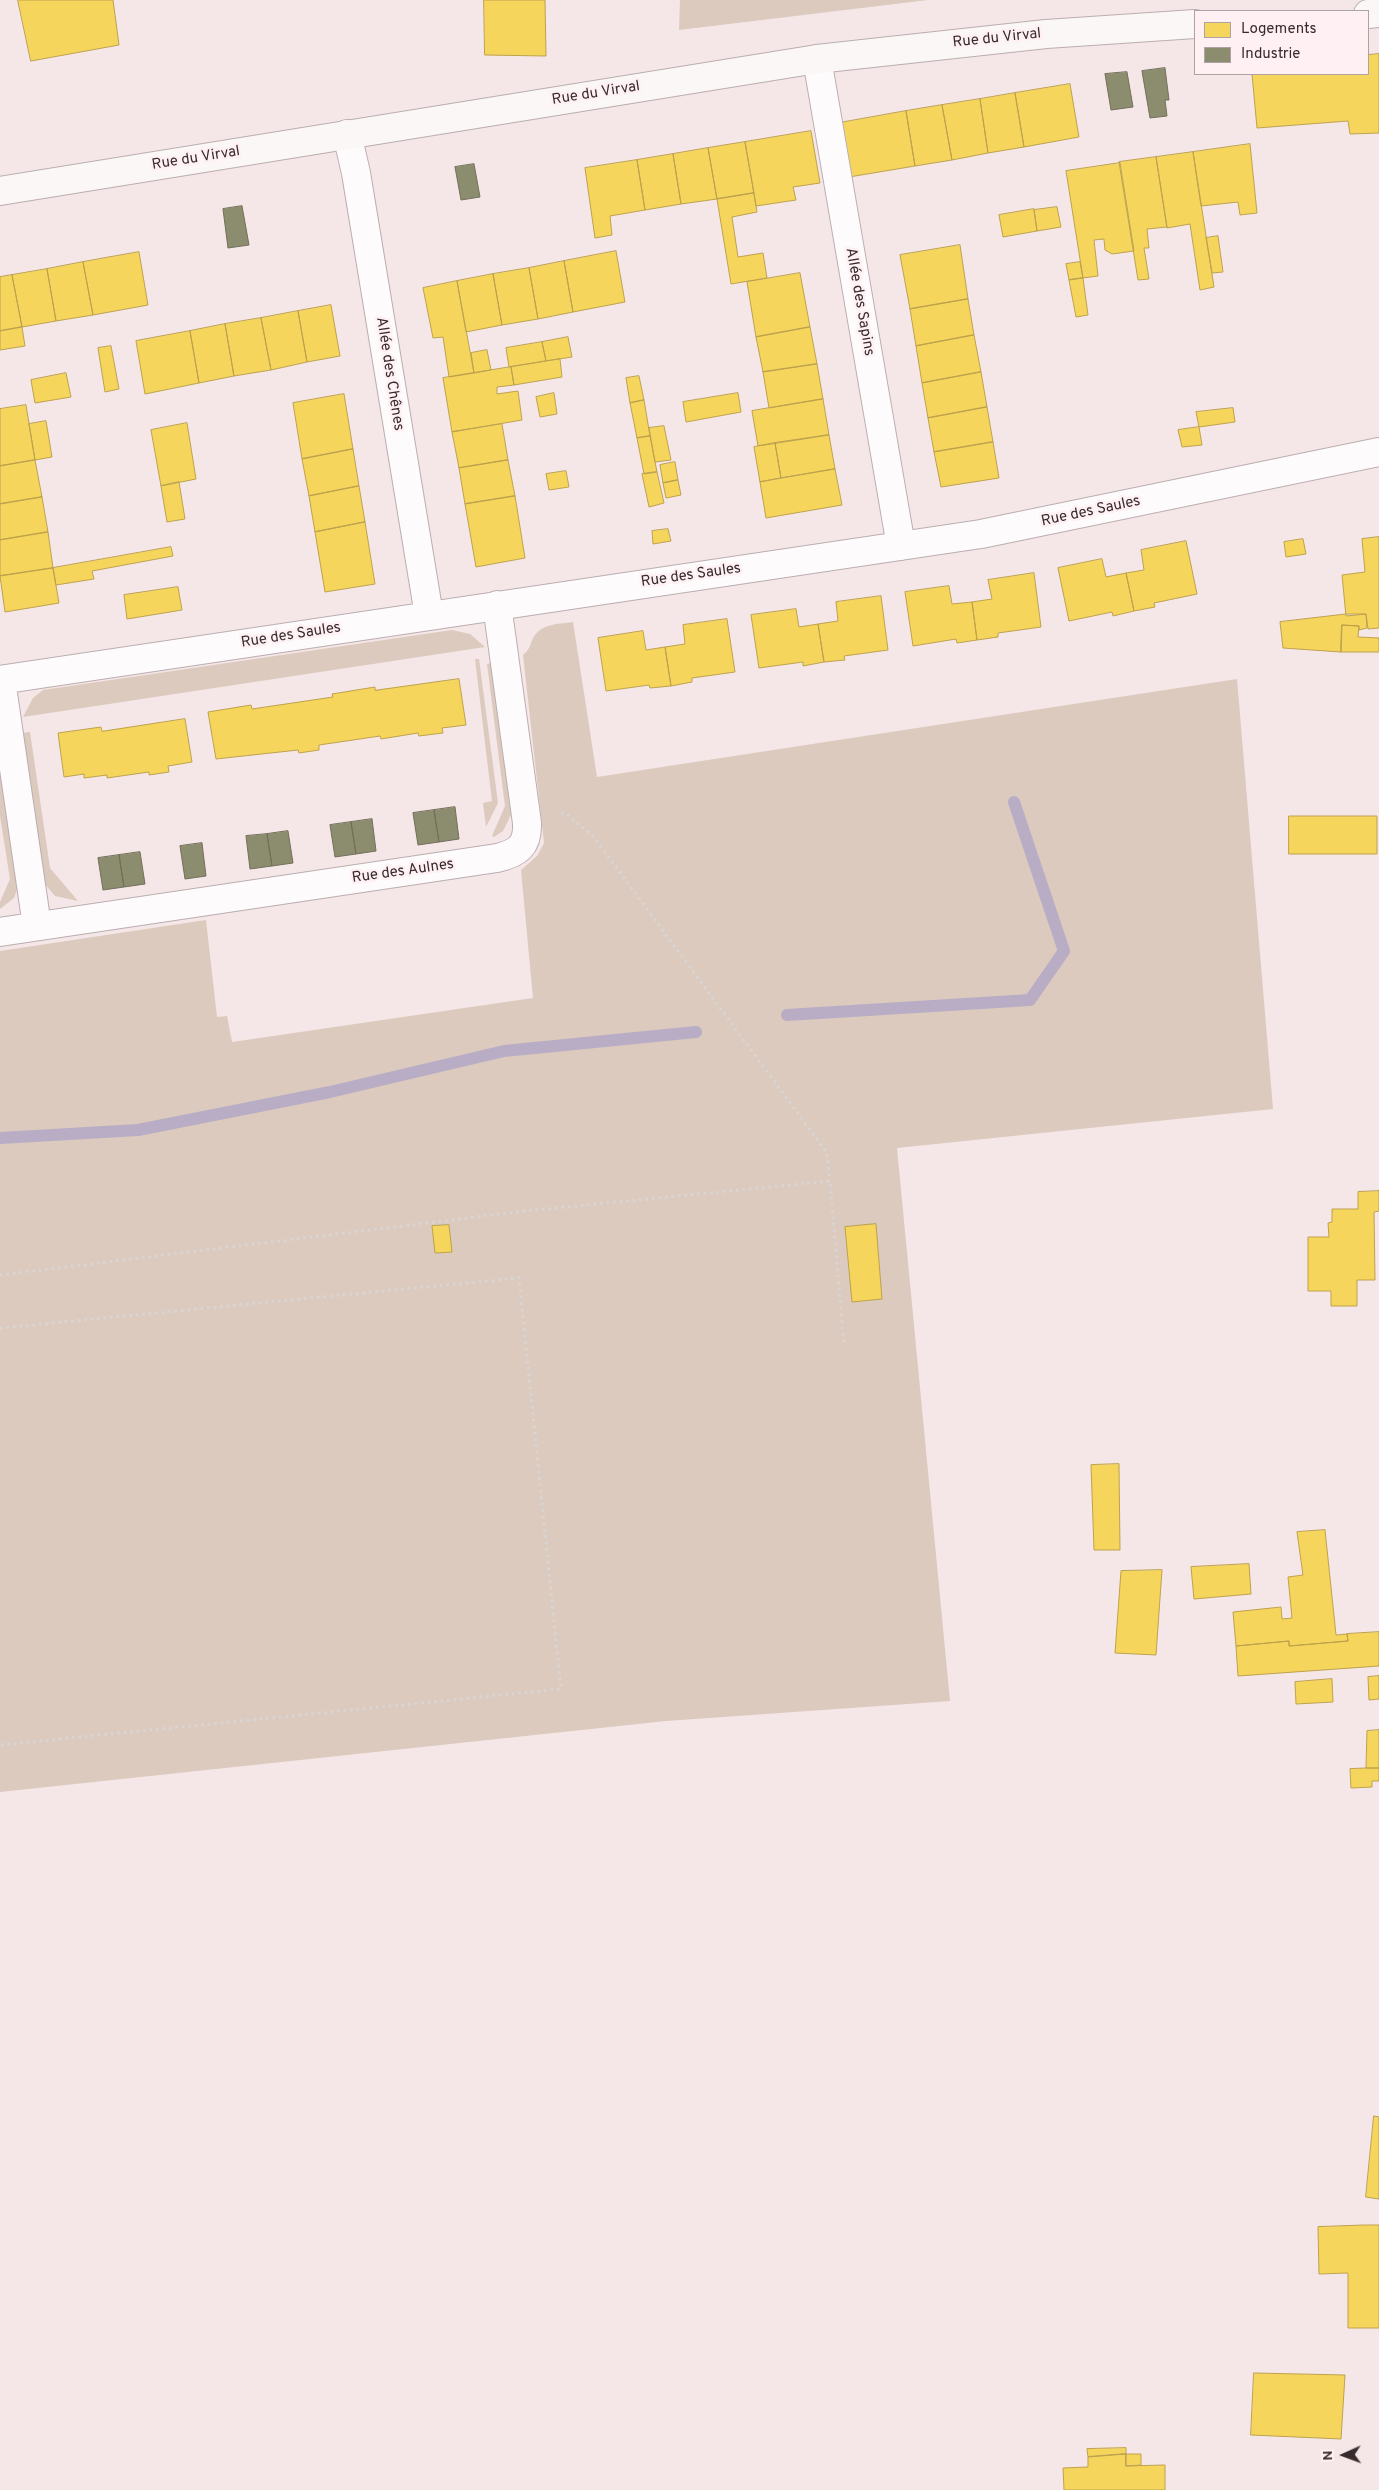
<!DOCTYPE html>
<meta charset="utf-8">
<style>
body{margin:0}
#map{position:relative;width:1379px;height:2490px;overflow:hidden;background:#f5e6e8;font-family:Overpass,sans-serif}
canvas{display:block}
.legend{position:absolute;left:1194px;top:10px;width:175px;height:65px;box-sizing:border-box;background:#fff1f3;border:1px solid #afa2a4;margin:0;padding:6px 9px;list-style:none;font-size:15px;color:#372b2d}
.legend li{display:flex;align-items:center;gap:10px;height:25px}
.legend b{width:25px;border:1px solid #afa2a4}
.north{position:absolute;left:1319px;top:2430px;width:50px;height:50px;-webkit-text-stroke:4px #fff1f3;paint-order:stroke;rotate:268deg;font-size:14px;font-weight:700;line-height:20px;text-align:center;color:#372b2d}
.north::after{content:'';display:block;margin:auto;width:18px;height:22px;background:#372b2d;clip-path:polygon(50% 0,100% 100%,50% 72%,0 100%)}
</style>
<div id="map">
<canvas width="1379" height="2490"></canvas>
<ul class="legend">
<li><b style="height:14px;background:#f6d55c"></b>Logements</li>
<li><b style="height:14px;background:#8c8c6e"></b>Industrie</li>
</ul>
<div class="north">N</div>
</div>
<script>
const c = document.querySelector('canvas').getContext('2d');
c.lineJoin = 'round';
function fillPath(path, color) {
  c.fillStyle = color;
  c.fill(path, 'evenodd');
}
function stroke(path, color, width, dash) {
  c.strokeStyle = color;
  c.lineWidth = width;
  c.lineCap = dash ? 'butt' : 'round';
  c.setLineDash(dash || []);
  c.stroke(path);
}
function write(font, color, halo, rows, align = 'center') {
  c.font = font + ' Overpass,sans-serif';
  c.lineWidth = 5;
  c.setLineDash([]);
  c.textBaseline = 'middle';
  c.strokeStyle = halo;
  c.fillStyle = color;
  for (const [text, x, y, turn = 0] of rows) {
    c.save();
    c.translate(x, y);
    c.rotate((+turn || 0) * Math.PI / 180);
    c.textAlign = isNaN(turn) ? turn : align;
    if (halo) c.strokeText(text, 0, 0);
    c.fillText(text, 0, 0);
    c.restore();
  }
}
fillPath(new Path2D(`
 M680 0H928L679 30Z
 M573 622 597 777 1237 679 1273 1109 897 1148 950 1701 666 1721 0 1792V951L206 920 217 1017 227 1016 232 1042 533 998 521 870 537 856 544 843 523 655C531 649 530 642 535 635 544 623 561 624 573 622Z
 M452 630 470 634 485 647 23 717 33 698 43 690Z
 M475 659H479L498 803 486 827 483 803 492 801Z
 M491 663 512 813 503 831 494 837 492 836 505 806 487 664Z
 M30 732 50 868 78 901 55 896 45 884 22 733Z
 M0 754 19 884 14 898 0 909V902L10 879 0 816Z`), '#dbcabd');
const homes = new Path2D(`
 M18 0H113L119 45 31 61Z
 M484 0H545L546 56 485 55Z
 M1379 54V133L1350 134 1348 121 1257 128 1252 74H1368V55Z
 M1070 84 1079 137 1024 147 1015 93Z
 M1015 93 1024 147 988 153 980 99Z
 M980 99 988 153 952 160 942 105Z
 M942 105 952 160 915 166 906 111Z
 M906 111 915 166 849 177 839 123Z
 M811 131 820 183 793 187 796 200 756 206 745 142Z
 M745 142 754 193 717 199 708 148Z
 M1250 144 1257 213 1240 215 1238 202 1201 206 1193 152Z
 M708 148 717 199 681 204 673 154Z
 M1193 152 1214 287 1200 290 1190 224 1167 228 1156 157Z
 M673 154 681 204 645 210 637 160Z
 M1156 157 1167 227 1147 229 1149 248H1144L1149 279 1138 280 1119 162Z
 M637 160 645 210 610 216 612 235 595 238 585 168Z
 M1120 163 1134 251 1112 254 1105 250 1104 239 1094 240 1098 276 1083 278 1066 171Z
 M754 193 757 212 732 217 738 257 763 253 767 278 731 284 717 199Z
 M1057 207 1061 227 1037 231 1034 210Z
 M1034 209 1037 231 1003 237 999 215Z
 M1218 236 1223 272 1212 273 1206 238Z
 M960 245 968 299 910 309 900 255Z
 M616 251 625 302 573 312 564 261Z
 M139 252 148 305 93 315 83 262Z
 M564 261 573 312 538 319 529 268Z
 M83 262 93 315 56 321 47 269Z
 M1080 262 1083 278 1069 280 1066 264Z
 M529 268 538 319 502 325 493 274Z
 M47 269 56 321 22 327 12 275Z
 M800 273 810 327 756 337 747 282Z
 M493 274 502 325 466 332 457 281Z
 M12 275 22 327 0 331V277Z
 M1083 278 1088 315 1076 317 1069 280Z
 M457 281 474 373 449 377 443 337 433 338 423 288Z
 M968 299 974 335 916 346 910 309Z
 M331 305 340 356 307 362 298 311Z
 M298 311 307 362 271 370 261 318Z
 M261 318 271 370 234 376 225 324Z
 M225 324 234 376 199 383 190 331Z
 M22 327 25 346 0 350V331Z
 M810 327 817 364 763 372 756 337Z
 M190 331 199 383 145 394 136 341Z
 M974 335 981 372 922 383 916 346Z
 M568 337 572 357 546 361 542 342Z
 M542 342 546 361 509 367 506 348Z
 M111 346 119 389 105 392 98 348Z
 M487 350 491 370 474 373 471 353Z
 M560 359 562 377 514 385 511 367Z
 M817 364 823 399 769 408 763 372Z
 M511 367 514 385 497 387V394L518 391 522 420 452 432 443 378Z
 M981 372 987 407 928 418 922 383Z
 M66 373 71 397 35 403 31 380Z
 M639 376 644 400 630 403 626 378Z
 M554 393 557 414 540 417 536 397Z
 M738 393 741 412 686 422 683 402Z
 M344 394 353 449 302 459 293 403Z
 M823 399 829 435 758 446 752 411Z
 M644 400 650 436 637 438 630 403Z
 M26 405 35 460 0 466V409Z
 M987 407 993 442 934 452 928 418Z
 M1233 408 1235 422 1199 427 1196 412Z
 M46 421 52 457 35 460 29 424Z
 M187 423 196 479 161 486 151 430Z
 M502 424 508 460 459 468 452 432Z
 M664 426 671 460 655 462 649 428Z
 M1199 427 1202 445 1182 447 1178 430Z
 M829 435 835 469 781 478 775 443Z
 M650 436 657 472 644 474 637 438Z
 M993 442 999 478 941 487 934 452Z
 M775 443 781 478 760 482 754 447Z
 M353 449 359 486 309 496 302 459Z
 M35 460 42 497 0 504V466Z
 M508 460 515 496 465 504 459 468Z
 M675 462 678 480 663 483 660 465Z
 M835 469 842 505 766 518 760 482Z
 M566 471 569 487 549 490 546 474Z
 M657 472 664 503 649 507 642 474Z
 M678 480 681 495 666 498 663 483Z
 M179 482 185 519 167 522 161 486Z
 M359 486 365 522 315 532 309 496Z
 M515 496 525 558 476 567 465 504Z
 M42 497 48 532 0 540V504Z
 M365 522 375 584 325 592 315 532Z
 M668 529 671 541 653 544 652 531Z
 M48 532 53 568 0 576V540Z
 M1379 537V628L1368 629 1366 614 1346 616 1342 575 1365 572 1362 539Z
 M1303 539 1306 554 1286 557 1284 542Z
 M1186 541 1197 594 1154 603 1155 607 1134 611 1126 573 1144 570 1141 550Z
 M171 547 173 556 92 571 94 579 56 585 53 568Z
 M1102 559 1106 577 1126 573 1134 611 1113 616 1112 612 1069 621 1058 568Z
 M53 568 59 603 5 612 0 576Z
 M1034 573 1041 627 998 633V637L977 640 972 602 992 599 988 580Z
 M949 586 952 604 972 602 977 640 957 643 956 639 913 646 905 592Z
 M178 587 182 610 127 619 124 595Z
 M881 596 888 650 844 656 845 660 824 662 818 624 838 621 836 602Z
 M796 609 799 627 818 624 824 662 803 666V662L759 668 751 615Z
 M1346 614H1366L1367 628 1359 630V626L1342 625 1341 652 1283 648 1280 622Z
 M727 619 735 672 692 678V682L671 686 665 647 685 644 683 625Z
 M1342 625 1359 626 1358 637 1379 638V652H1341Z
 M643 631 646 650 665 647 671 686 650 688 649 685 606 691 598 638Z
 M459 679 466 725 442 728 443 733 419 736 418 733 381 739 380 736 319 745V750L299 753 298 750 216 759 208 712 251 705 252 709 333 697 332 694 375 687V690Z
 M185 719 192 762 168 766 169 772 149 775V772L107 778V775L84 778V774L64 777 58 733 101 727 102 731Z
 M1289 816H1377V854H1289Z
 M1379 1191V1211L1374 1212 1375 1280H1357V1306H1331V1291H1308V1237H1329L1328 1223 1332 1222V1209H1358V1192Z
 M876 1224 882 1299 852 1302 845 1227Z
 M449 1225 452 1252 435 1253 432 1226Z
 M1119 1464 1120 1550H1094L1091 1465Z
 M1325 1530 1336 1635 1347 1634 1348 1641 1289 1646V1641L1236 1646 1233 1612 1281 1607 1282 1619 1292 1618 1288 1577 1303 1575 1297 1532Z
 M1249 1564 1251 1594 1194 1599 1191 1567Z
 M1162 1570 1156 1655 1115 1653 1121 1571Z
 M1379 1632V1666L1238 1676 1236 1646 1289 1641V1646L1348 1641 1347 1634Z
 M1379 1676V1699L1369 1700 1368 1677Z
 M1332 1679 1333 1702 1296 1704 1295 1682Z
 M1379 1730V1768H1366L1367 1731Z
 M1366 1768H1379V1781H1372V1787L1351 1788 1350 1769Z
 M1374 2116 1379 2117V2199L1366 2197Z
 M1364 2225H1379V2328H1348V2273L1319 2274 1318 2227Z
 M1254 2373 1345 2375 1341 2439 1251 2435Z
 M1126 2448V2454L1088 2457 1087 2449Z
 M1126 2454H1141V2465L1126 2466Z
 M1126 2454V2466L1165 2465V2490H1064L1063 2468 1088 2467V2457Z`);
fillPath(homes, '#f6d55c');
stroke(homes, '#bda24e', 1);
const industry = new Path2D(`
 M1165 68 1169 100H1165L1167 116 1150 118 1142 71Z
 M1127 72 1133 107 1111 110 1105 74Z
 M474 164 480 197 461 200 455 167Z
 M242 206 249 245 228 248 223 209Z
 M455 807 459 839 439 842 434 810Z
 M434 810 439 842 418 845 413 813Z
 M372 819 376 851 356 854 351 822Z
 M351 822 356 854 335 857 330 825Z
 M288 831 293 863 272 866 267 834Z
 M267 834 272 866 250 869 246 836Z
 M202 843 206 876 185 879 180 846Z
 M140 852 145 884 124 887 119 855Z
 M119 855 124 887 103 890 98 858Z`);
fillPath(industry, '#8c8c6e');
stroke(industry, '#726f5a', 1);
stroke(new Path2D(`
 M787 1015 1030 1000 1064 951 1014 802
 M0 1138 138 1130 330 1092 504 1051 696 1032`), '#b9adc6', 12);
const street = new Path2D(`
 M817 59 901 546
 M347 134 356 173 429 615
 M0 680 981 534 1379 452
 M1 680 37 926
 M0 932 497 858C518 853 528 846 527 823L497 605`);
const secondary = new Path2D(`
 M1368 14 1379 13
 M0 191 817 59 1046 34 1195 24`);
stroke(street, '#bbaeb0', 30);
stroke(secondary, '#bbaeb0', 30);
stroke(new Path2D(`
 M561 813H565L594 837 827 1153 830 1181
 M0 1275 525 1211 830 1181 844 1346
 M0 1328 519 1278 561 1689 0 1745`), '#d9d5d5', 3, [2.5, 4]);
stroke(street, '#fefbfc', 28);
stroke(secondary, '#fbf7f6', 28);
write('15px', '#372b2d', '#fff1f3', [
 ["Rue du Virval",997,39,-6],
 ["Rue du Virval",596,94,-9],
 ["Rue du Virval",196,159,-9],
 ["Allée des Sapins",859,302,80],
 ["Allée des Chênes",389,374,81],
 ["Rue des Saules",1091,512,-12],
 ["Rue des Saules",691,576,-8],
 ["Rue des Saules",291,636,-9],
 ["Rue des Aulnes",403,872,-8]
]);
</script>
